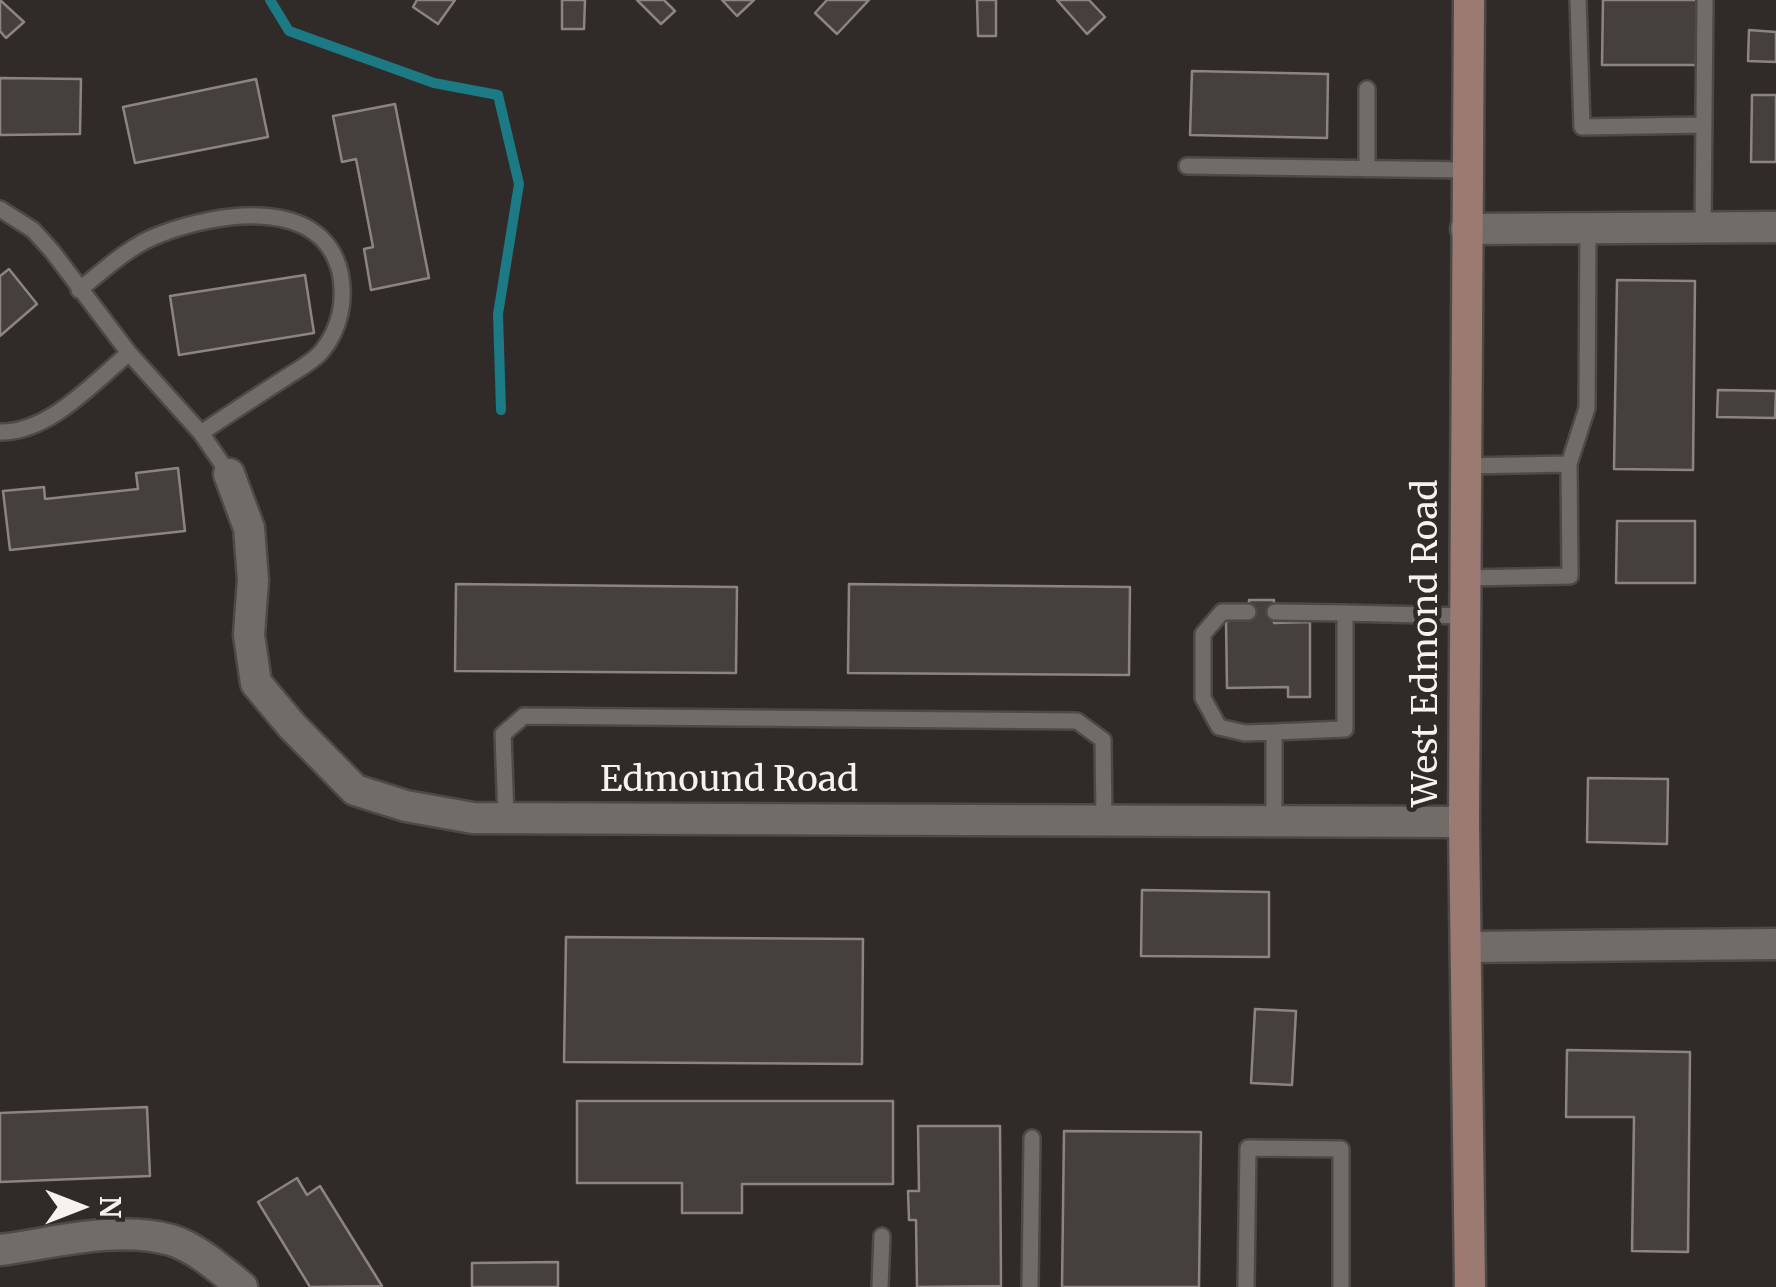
<!DOCTYPE html>
<style>
body{margin:0}
#map{position:relative;width:1776px;height:1287px;overflow:hidden;background:#302b28;font-family:Merriweather,serif}
canvas{display:block}
.north{position:absolute;left:30px;top:1157px;width:100px;height:100px;-webkit-text-stroke:8px #302b28;paint-order:stroke;rotate:90deg;font-size:28px;font-weight:700;line-height:40px;text-align:center;color:#f5f2f0}
.north::after{content:'';display:block;margin:auto;width:35px;height:45px;background:#f5f2f0;clip-path:polygon(50% 0,100% 100%,50% 72%,0 100%)}
</style>
<div id="map">
<canvas width="1776" height="1287"></canvas>
<div class="north">N</div>
</div>
<script>
const c = document.querySelector('canvas').getContext('2d');
c.lineJoin = 'round';
function stroke(path, color, width, dash) {
  c.strokeStyle = color;
  c.lineWidth = width;
  c.lineCap = dash ? 'butt' : 'round';
  c.setLineDash(dash || []);
  c.stroke(path);
}
function fillPath(path, color) {
  c.fillStyle = color;
  c.fill(path, 'evenodd');
}
function write(font, color, halo, rows, align = 'center') {
  c.font = font + ' Merriweather,serif';
  c.lineWidth = 9;
  c.setLineDash([]);
  c.textBaseline = 'middle';
  c.strokeStyle = halo;
  c.fillStyle = color;
  for (const [text, x, y, turn = 0] of rows) {
    c.save();
    c.translate(x, y);
    c.rotate((+turn || 0) * Math.PI / 180);
    c.textAlign = isNaN(turn) ? turn : align;
    if (halo) c.strokeText(text, 0, 0);
    c.fillText(text, 0, 0);
    c.restore();
  }
}
stroke(new Path2D(`
 M270 0 289 31 434 83 498 95 519 184 498 314 501 410`), '#1b7a83', 10);
const building = new Path2D(`
 M0 0 24 22 6 38 0 31Z
 M417 0H455L438 24 413 7Z
 M562 0H585L584 29H562Z
 M637 0H664L675 11 661 24Z
 M722 0H754L737 16Z
 M827 0H869L837 34 815 13Z
 M977 0H996V36H978Z
 M1057 0H1089L1105 17 1087 34Z
 M1603 0H1697L1696 65H1602Z
 M1749 30 1776 32V62L1748 61Z
 M1192 71 1328 74 1327 138 1190 135Z
 M0 78 81 79 80 134 0 135Z
 M256 79 268 137 135 163 123 107Z
 M1752 95H1776V162H1751Z
 M395 104 429 278 371 290 364 249 373 247 356 159 342 162 333 116Z
 M9 269 37 304 0 336V276Z
 M305 275 314 333 179 355 170 296Z
 M1617 280 1695 281 1693 470 1614 469Z
 M1718 390 1776 391 1775 418 1717 417Z
 M178 468 185 531 10 550 3 491 44 487 45 499 138 489 136 473Z
 M1617 521H1695V583H1616Z
 M456 584 737 587 736 673 455 671Z
 M849 584 1130 587 1129 675 848 673Z
 M1249 600H1274V623L1310 622V697H1288V687L1227 688 1226 621 1249 620Z
 M1588 778 1668 779 1667 844 1587 842Z
 M1142 890 1269 892V957L1141 956Z
 M566 937 863 939 862 1064 564 1062Z
 M1255 1009 1296 1011 1292 1085 1251 1083Z
 M1567 1050 1690 1052 1688 1252 1632 1251 1634 1117H1566Z
 M577 1101H893V1184H742V1213H682V1183H577Z
 M147 1107 150 1176 0 1182V1113Z
 M918 1126H1000L1001 1286 917 1287 916 1220H909L908 1191H919Z
 M1064 1131 1201 1132 1199 1287H1062Z
 M297 1178 307 1195 320 1186 382 1286 310 1287 258 1202Z
 M558 1262V1287H472V1263Z`);
fillPath(building, '#46403d');
stroke(building, '#8b8481', 2.5);
const lane = new Path2D(`
 M1578 0 1582 127 1704 125
 M1367 89V169
 M1187 166 1466 170
 M0 209 33 230 52 251 129 353 201 433 229 474
 M1703 228 1705 0
 M79 290C104 270 130 245 161 234 216 213 321 195 340 272 346 300 340 329 322 351 313 362 297 370 285 378 257 396 229 414 201 433
 M0 432C49 433 93 383 129 353
 M1569 464 1587 408 1588 228
 M1465 578 1570 576 1569 464 1465 466
 M1248 612H1222L1203 634V698L1219 727 1245 733 1274 732
 M1275 612 1345 613
 M506 818 503 734 524 716 1077 721 1103 740 1104 820
 M1274 821V732L1345 729V613L1465 616
 M880 1287 882 1236
 M1030 1287 1032 1138
 M1246 1287 1248 1148 1341 1149V1287`);
const street = new Path2D(`
 M1466 229 1776 227
 M229 474 249 528 253 580 249 635 256 683 292 726 355 790 406 806 473 818 1464 822
 M1467 947 1776 944
 M0 1250C54 1243 117 1225 171 1240 197 1248 221 1270 242 1287`);
const secondary = new Path2D(`
 M1469 0 1464 822 1470 1287`);
stroke(lane, '#4d4947', 20);
stroke(street, '#4d4947', 35);
stroke(secondary, '#4d4947', 35);
stroke(lane, '#726c68', 15);
stroke(street, '#726c68', 30);
stroke(secondary, '#9b7a72', 30);
write('35px', '#f5f2f0', '#302b28', [
 ["West Edmond Road",1427,643,-90],
 ["Edmound Road",729,781]
]);
</script>
